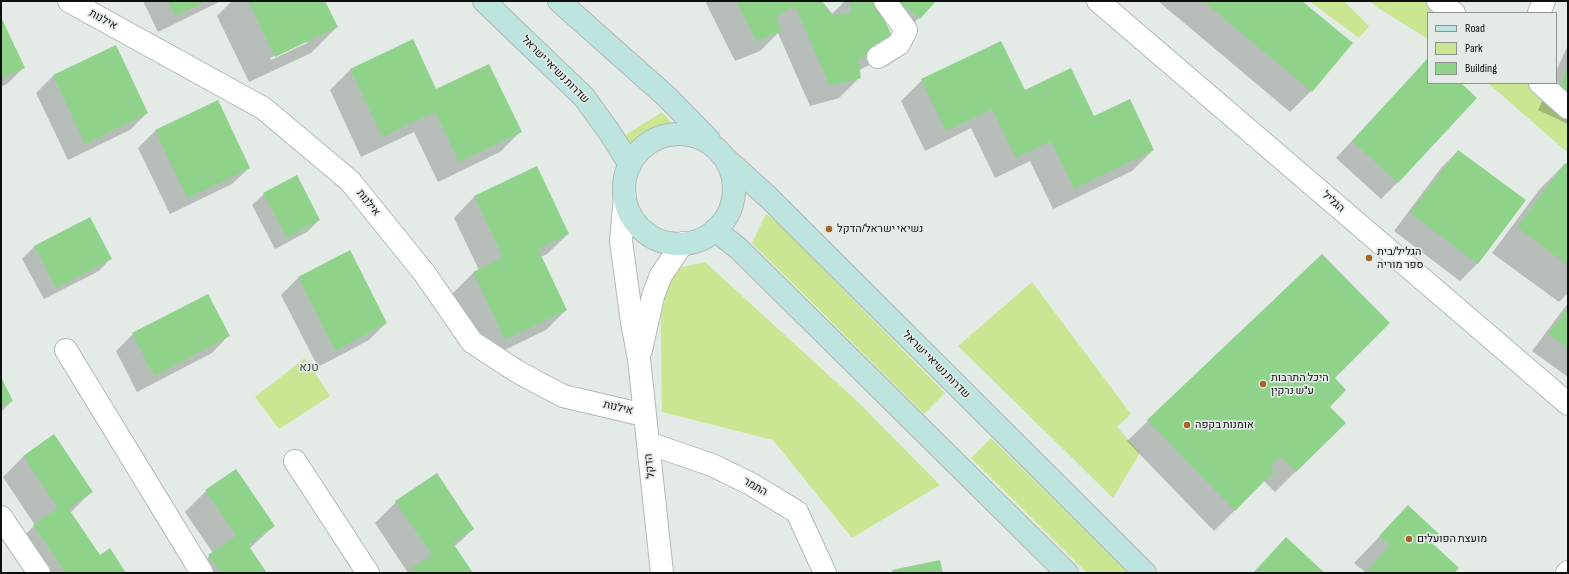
<!DOCTYPE html>
<meta charset="utf-8">
<style>
body{margin:0}
#map{position:relative;width:1569px;height:574px;overflow:hidden;background:#e4ebe7;font-family:"Sofia Sans Condensed",sans-serif}
canvas{display:block}
.frame{position:absolute;inset:0;border:2px solid #0e100f;pointer-events:none}
.legend{position:absolute;left:1427px;top:12px;width:130px;height:72px;box-sizing:border-box;background:#e4ebe7;border:1px solid #8e9391;margin:0;padding:5px 7px;list-style:none;font-size:12px;color:#0e100f}
.legend li{display:flex;align-items:center;gap:8px;height:20px}
.legend b{width:20px;border:1px solid #8e9391}
</style>
<div id="map">
<canvas width="1569" height="574"></canvas>
<div class="frame"></div>
<ul class="legend">
<li><b style="height:5px;background:#bee4df"></b>Road</li>
<li><b style="height:11px;background:#cae692"></b>Park</li>
<li><b style="height:11px;background:#8ed389"></b>Building</li>
</ul>
</div>
<script>
const c = document.querySelector('canvas').getContext('2d');
c.lineJoin = 'round';
function fillPath(path, color) {
  c.fillStyle = color;
  c.fill(path, 'evenodd');
}
function stroke(path, color, width, dash) {
  c.strokeStyle = color;
  c.lineWidth = width;
  c.lineCap = dash ? 'butt' : 'round';
  c.setLineDash(dash || []);
  c.stroke(path);
}
function write(font, color, halo, rows, align = 'center') {
  c.font = font + ' "Sofia Sans Condensed",Heebo,sans-serif';
  c.lineWidth = 3.5;
  c.setLineDash([]);
  c.textBaseline = 'middle';
  c.strokeStyle = halo;
  c.fillStyle = color;
  for (const [text, x, y, turn = 0] of rows) {
    c.save();
    c.translate(x, y);
    c.rotate((+turn || 0) * Math.PI / 180);
    c.textAlign = isNaN(turn) ? turn : align;
    if (halo) c.strokeText(text, 0, 0);
    c.fillText(text, 0, 0);
    c.restore();
  }
}
fillPath(new Path2D(`
 M1309 1H1344L1369 26 1359 38Z
 M1369 1H1452L1465 13H1428V39L1378 8Z
 M1488 83H1543L1568 101V153Z
 M662 112 672 124C656 129 645 137 632 149L624 136Z
 M766 214 778 223 945 393 924 414 752 243Z
 M705 262 858 402 940 485 852 538 773 440 662 412 660 272Z
 M1032 282 1131 414 1117 427 1140 453 1113 498 958 346Z
 M305 358 330 396 279 429 255 397Z
 M991 438 1129 573H1087L971 458Z`), '#cae692');
fillPath(new Path2D(`
 M143 1H221L158 32Z
 M232 1H324L337 27 311 53 249 82 217 16ZM307 41V43L271 60 270 58Z
 M705 1H821L831 15 845 1H935L903 35 883 19 874 63 859 70 860 77 839 98 810 106 778 33 760 51 735 61Z
 M1158 1H1301L1351 43 1311 91 1290 112Z
 M1 19 24 67 7 84 1 87Z
 M1568 45V124L1538 110 1550 83H1556V71Z
 M115 47 147 113 130 130 68 160 36 93 53 76Z
 M1428 59V83H1459L1398 182 1381 199 1336 158Z
 M350 70 436 90 520 132 500 152 438 182 414 132 361 157 330 90Z
 M922 80 1093 117 1153 150 1132 171 1053 209 1030 161 995 178 971 128 925 151 901 101Z
 M217 101 249 168 232 184 170 214 138 148 155 131Z
 M1458 151 1524 201 1477 264 1460 281 1394 231 1441 168Z
 M1565 164 1568 166V293L1559 302 1492 253 1539 190Z
 M536 167 568 234 547 254 541 257 566 310 546 330 484 360 452 294 473 273 479 270 454 218 474 197Z
 M264 194 319 220 307 232 275 249 252 205Z
 M90 218 110 259 99 271 44 299 22 259 34 247Z
 M349 252 386 323 369 340 318 367 281 295 298 278Z
 M1568 303V377L1532 351Z
 M133 334 228 336 212 353 137 392 116 351Z
 M1334 378 1329 407 1344 423 1275 492 1264 481 1214 531 1127 441 1148 421Z
 M1 379 12 401 1 412Z
 M54 436 92 491 70 513 100 557 125 573H32L13 546 35 525 3 477 23 457Z
 M236 470 274 526 249 549 265 573H191L213 553 185 512 206 491Z
 M396 502 473 529 454 547 472 573H408L375 523Z
 M1408 507 1430 543 1454 573H1364L1365 572 1354 563Z`), '#0003');
fillPath(new Path2D(`
 M168 1H206L175 16Z
 M248 1H325L338 27 275 57Z
 M736 1H822L833 15 851 13 850 1H876L895 43 858 59 861 78 830 86 795 6 776 17 782 31 756 41Z
 M898 1H936L920 19Z
 M1203 1H1302L1353 43 1312 92Z
 M1 17 25 68 1 79Z
 M413 39 436 89 489 64 522 132 459 162 435 112 382 137 350 69Z
 M1001 41 1025 90 1071 68 1094 116 1130 99 1154 150 1074 189 1051 141 1016 158 992 109 946 131 921 79Z
 M116 45 148 113 85 144 53 75Z
 M1428 58V83H1461L1477 98 1398 183 1352 141Z
 M1568 67V94L1558 89Z
 M218 100 250 168 187 198 155 130Z
 M1458 150 1526 200 1478 264 1410 213Z
 M1565 163 1568 165V265L1517 227Z
 M537 166 569 234 538 249 567 310 505 340 473 272 503 257 474 196Z
 M297 175 320 220 287 238 263 193Z
 M90 217 112 259 56 288 34 246Z
 M350 250 387 323 335 351 298 277Z
 M1322 254 1390 323 1335 378 1346 390 1330 407 1346 423 1296 472 1280 456 1270 467 1274 471 1235 511 1147 420Z
 M208 294 230 336 154 376 132 333Z
 M1568 307V348L1548 334Z
 M1 377 13 401 1 407Z
 M54 434 93 492 68 508 100 555 110 548 126 573H66L33 525 58 508 23 456Z
 M236 469 275 526 248 545 267 573H221L208 555 236 536 205 490Z
 M437 473 474 529 453 543 473 573H413L410 569 432 555 395 501Z
 M1408 505 1439 534 1432 543 1459 568 1455 573H1365L1390 546 1379 536Z
 M1286 537 1325 573H1253Z
 M940 560 943 573H893L892 570Z`), '#8ed389');
const pedestrian = new Path2D(`
 M1438 1 1454 13
 M878 57 899 44 906 30 885 1
 M1540 83 1568 108`);
const minor = new Path2D(`
 M69 1 263 108 350 181 425 274 472 342 518 372 563 396 644 415
 M1098 1 1568 404
 M1539 13 1544 1
 M625 196 621 241 632 322 639 359 662 573
 M66 350 202 573
 M641 350 653 296 661 275 683 243
 M648 443 712 465 751 484 797 512 825 573
 M295 461 368 573
 M1 517 39 573
 M1567 573 1568 572`);
const secondary = new Path2D(`
 M484 1 584 97 610 133 630 165
 M559 1 667 97 709 140
 M624 189a55 55 0 1 1 110 0a55 55 0 1 1-110 0Z
 M725 158 768 197 1145 573
 M715 230 739 249 1067 573`);
stroke(pedestrian, '#b1b9b4', 24);
stroke(minor, '#b1b9b4', 24);
stroke(secondary, '#b1b9b4', 24);
stroke(pedestrian, '#fff', 22);
stroke(minor, '#fff', 22);
stroke(secondary, '#bee4df', 22);
for (const [x, y, r, color] of [
 [829,229,4,"#9f6624"],
 [1369,258,4,"#9f6624"],
 [1263,384,4,"#9f6624"],
 [1187,425,4,"#9f6624"],
 [1409,539,4,"#9f6624"]
]) {
  const dot = new Path2D();
  dot.arc(x, y, r, 0, 2 * Math.PI);
  c.fillStyle = color;
  c.fill(dot);
  stroke(dot, '#e4ebe7', 1.5);
}
write('11px', '#0e100f', '#e4ebe7', [
 ["אילנות",103,20,29],
 ["שדרות נשיאי ישראל",555,70,45],
 ["הגליל",1333,202,41],
 ["אילנות",368,203,51],
 ["שדרות נשיאי ישראל",936,365,45],
 ["אילנות",618,408,13],
 ["הדקל",650,466,-96],
 ["התמר",755,487,30]
]);
write('11px', '#0e100f', '#e4ebe7', [
 ["נשיאי ישראל/הדקל",837,229],
 ["הגליל/בית",1377,252],
 ["ספר מוריה",1377,265],
 ["היכל התרבות",1271,378],
 ["ע\"ש נרקין",1271,391],
 ["אומנות בקפה",1195,425],
 ["מועצת הפועלים",1417,539]
], 'left');
write('12px', '#474d4a', '#e4ebe7', [
 ["טנא",309,368]
]);
</script>
